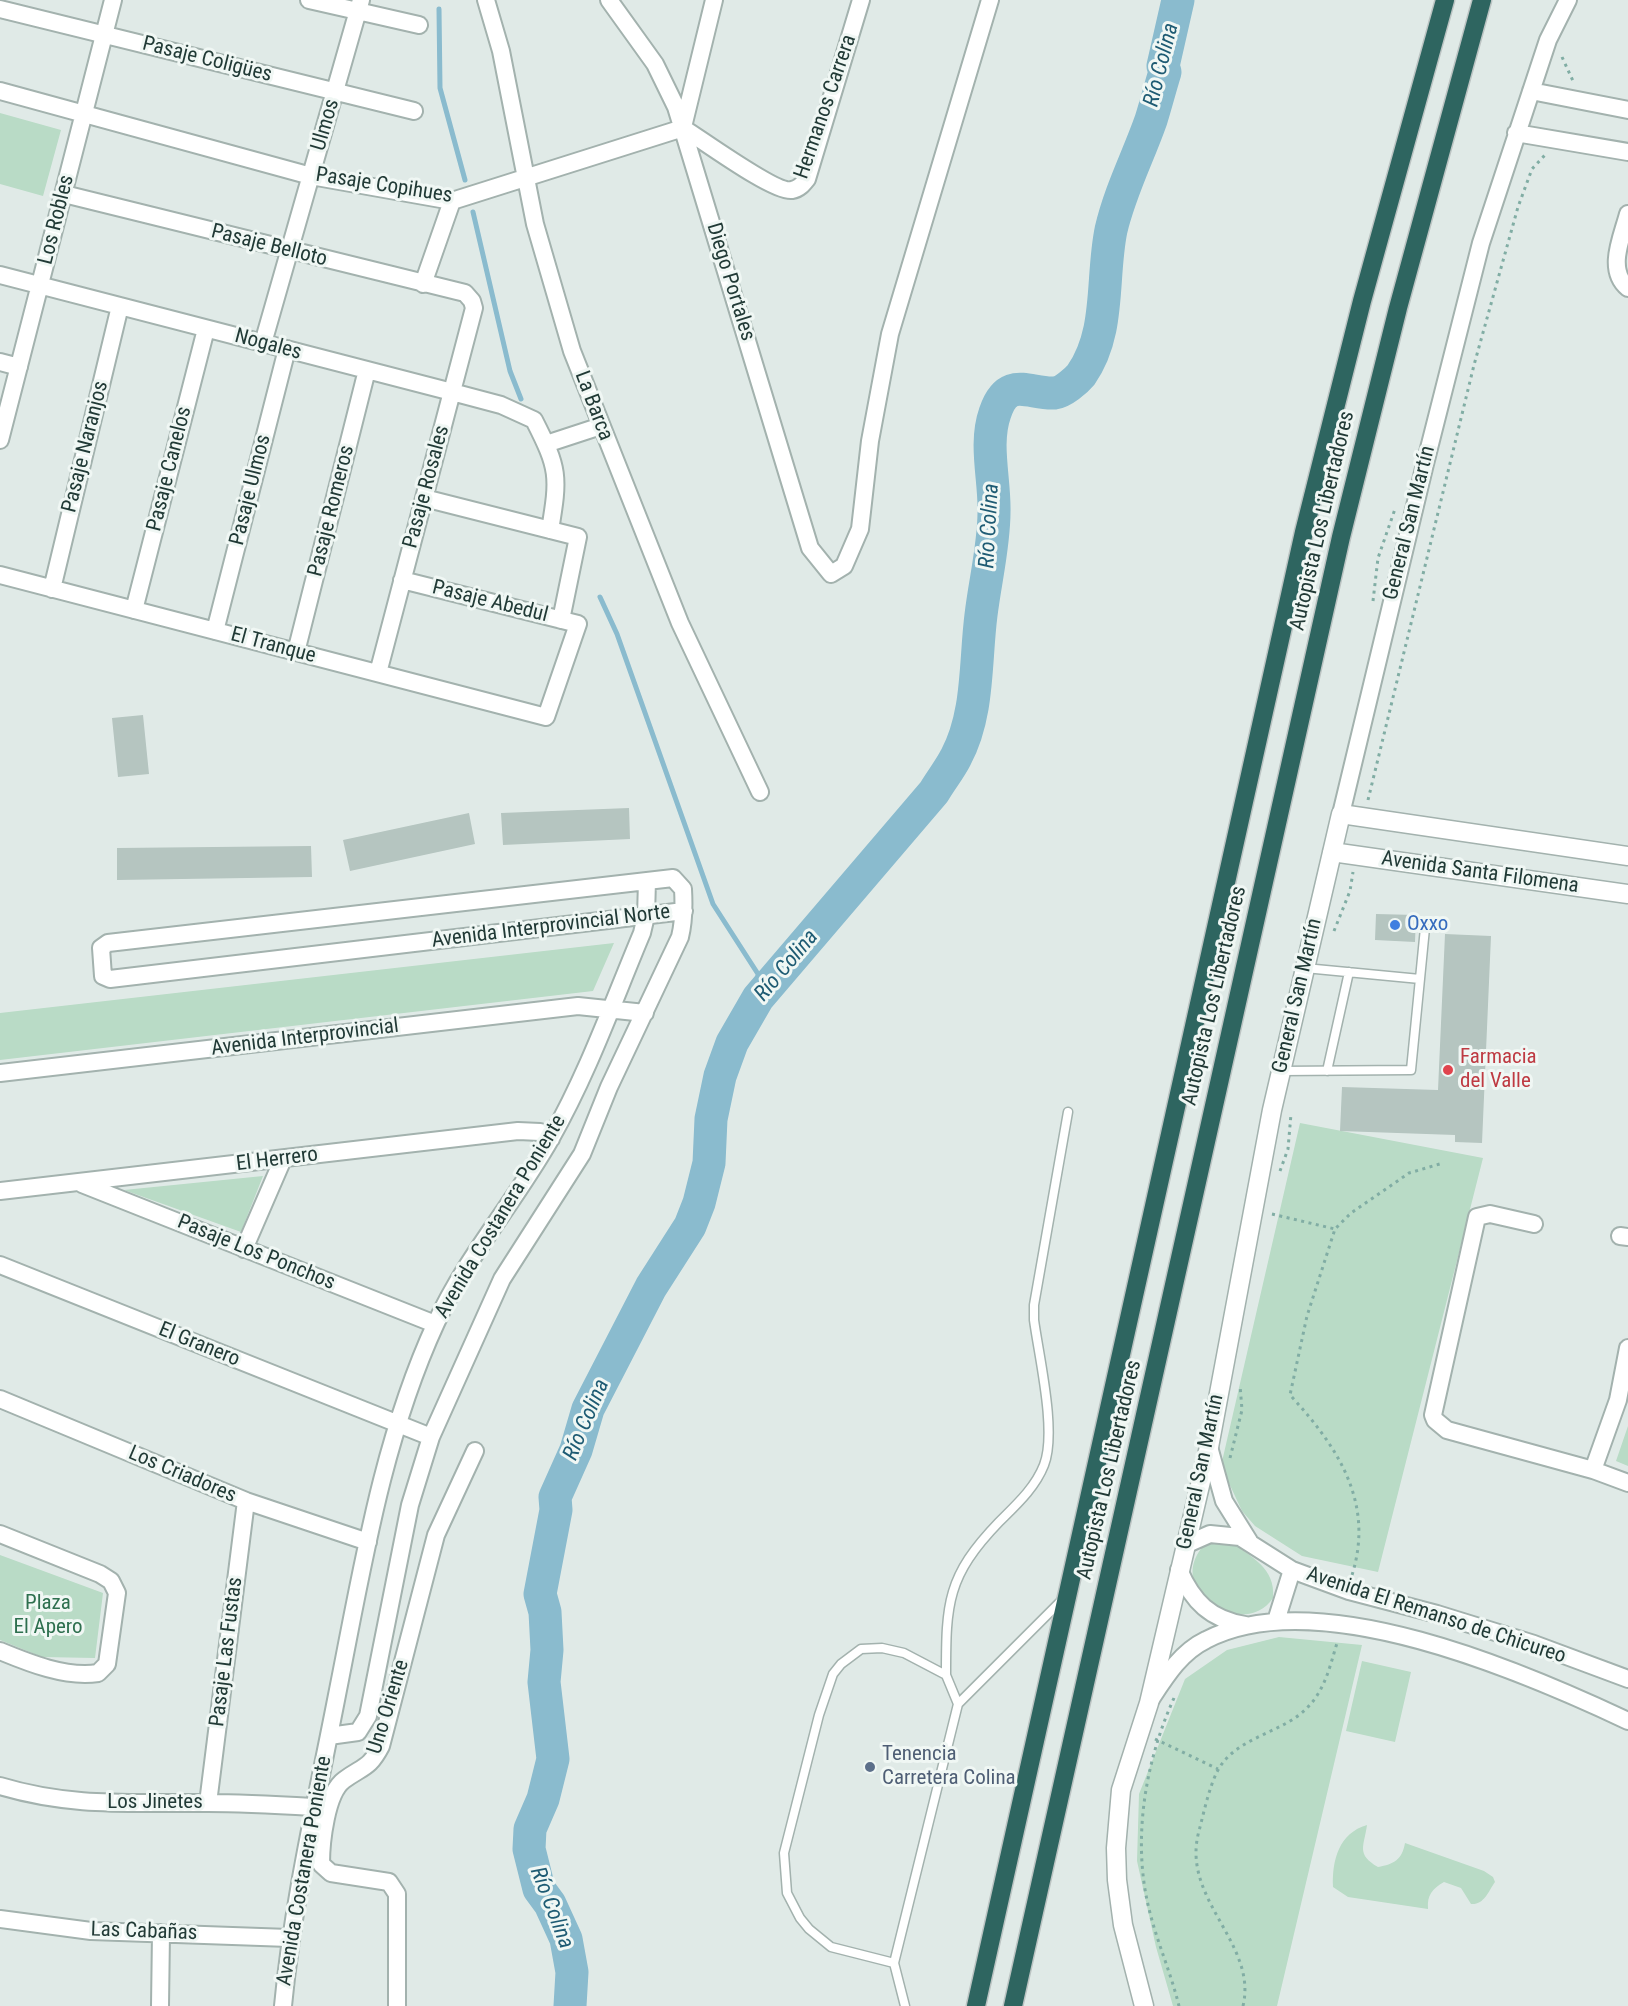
<!DOCTYPE html>
<meta charset="utf-8">
<style>
body{margin:0}
canvas{display:block;background:#e0eae7}
</style>
<canvas width="1628" height="2006"></canvas>
<script>
const c = document.querySelector('canvas').getContext('2d');
c.lineJoin = 'round';
function fillPath(path, color) {
  c.fillStyle = color;
  c.fill(path, 'evenodd');
}
function stroke(path, color, width, dash) {
  c.strokeStyle = color;
  c.lineWidth = width;
  c.lineCap = dash ? 'butt' : 'round';
  c.setLineDash(dash || []);
  c.stroke(path);
}
function write(font, color, halo, rows, align = 'center') {
  c.font = font + ' "Roboto Condensed",sans-serif';
  c.lineWidth = 6;
  c.setLineDash([]);
  c.textBaseline = 'middle';
  c.strokeStyle = halo;
  c.fillStyle = color;
  for (const [text, x, y, turn = 0] of rows) {
    c.save();
    c.translate(x, y);
    c.rotate((+turn || 0) * Math.PI / 180);
    c.textAlign = isNaN(turn) ? turn : align;
    if (halo) c.strokeText(text, 0, 0);
    c.fillText(text, 0, 0);
    c.restore();
  }
}
fillPath(new Path2D(`
 M0 113 61 130 43 196 0 184Z
 M614 943 593 991 0 1060V1013Z
 M1300 1123 1483 1158 1378 1572 1302 1556 1255 1526 1242 1511 1221 1466Z
 M263 1176 241 1232 124 1190Z
 M1628 1426V1466L1616 1461Z
 M1230 1541C1251 1557 1276 1568 1273 1598 1244 1642 1159 1589 1207 1542Z
 M0 1555 103 1593 95 1658 42 1657 0 1640Z
 M1279 1637 1362 1645 1277 2006H1173L1156 1947 1137 1861 1139 1794 1185 1679 1227 1650Z
 M1362 1661 1411 1672 1395 1742 1346 1731Z
 M1367 1825C1364 1847 1356 1854 1378 1867 1394 1864 1402 1860 1405 1843L1484 1871 1493 1877 1495 1882C1488 1892 1484 1905 1471 1904L1461 1888 1444 1882C1432 1889 1427 1895 1428 1909L1348 1897 1333 1887C1332 1860 1339 1833 1367 1825Z`), '#b9dbc6');
stroke(new Path2D(`
 M439 9 440 88 465 180
 M473 212 510 371 521 399
 M600 597 617 634 713 904 758 974V998`), '#8abbce', 5);
stroke(new Path2D(`
 M570 2006 572 1972 566 1939 550 1904 539 1889 529 1849 530 1829 543 1799 553 1759 544 1682 547 1650 545 1612 540 1594 556 1510 555 1497 576 1450 588 1409 651 1287 690 1226 699 1203 709 1163 711 1119 720 1076 732 1043 758 998 934 792C941 780 950 769 956 757 979 714 975 662 981 615 985 581 994 546 994 512 995 480 984 444 995 413 1008 374 1030 395 1055 393 1063 392 1076 381 1081 375 1111 332 1101 279 1111 230 1120 191 1138 157 1151 120 1156 104 1160 88 1165 72L1163 66 1178 0`), '#8abbce', 33);
fillPath(new Path2D(`
 M143 715 149 774 118 777 112 718Z
 M629 808 630 839 503 845 501 813Z
 M469 813 475 844 350 871 343 840Z
 M311 846 312 877 117 880V848Z
 M1376 914 1416 915 1415 942 1375 940Z
 M1445 934 1491 936 1482 1143 1455 1142V1135L1340 1131 1342 1087 1438 1090Z`), '#b5c5c0');
const service = new Path2D(`
 M1305 968 1420 979
 M1281 1071 1411 1070 1425 928
 M1327 1071 1349 972
 M946 1675C946 1603 947 1576 999 1522 1016 1505 1035 1488 1044 1465 1057 1432 1039 1357 1034 1320V1305L1068 1112
 M894 1963 831 1947 809 1929 800 1918 787 1893 784 1853 819 1715 833 1674 841 1664 861 1649 882 1648 904 1653 946 1675 958 1704
 M905 2006 894 1963 958 1704 1061 1601`);
const minor = new Path2D(`
 M309 0 419 25
 M486 0 501 51 535 224 572 351 680 623 760 792
 M609 0 655 64 676 107 810 548 831 574 844 566 860 529 870 441 890 334 990 0
 M0 9 414 111
 M0 91 311 176 452 201 683 128
 M1531 91 1628 110
 M683 127 714 0
 M683 128C701 139 776 194 792 190 799 189 803 184 807 179L861 0
 M1516 133 1628 152
 M64 194 465 293 472 301 474 308 378 673
 M1628 214C1622 237 1606 270 1628 288
 M0 275 452 392 501 405 534 420C559 469 559 476 550 530
 M423 284 452 201
 M263 343 361 0
 M0 362 19 367
 M0 440 113 0
 M546 444 601 426
 M424 498 578 537 561 620
 M0 575 546 717 578 624 402 580
 M52 589 120 306
 M134 610 206 329
 M215 631 287 349
 M296 652 367 370
 M1341 814 1425 464 1481 243 1548 40 1568 0
 M0 1073 578 1006 645 1013
 M82 1184 435 1324
 M0 1191 518 1131 540 1132 551 1139
 M1534 1224 1490 1214 1477 1217 1433 1415 1435 1420 1447 1430 1593 1470 1628 1483
 M1620 1236 1628 1237
 M244 1249 283 1159
 M0 1265 431 1437
 M0 1399 246 1501 368 1542
 M1209 1447 1224 1501 1249 1541
 M1593 1470 1618 1400 1628 1348
 M0 1534 100 1574 111 1581 117 1593 107 1664 98 1673C66 1678 29 1663 0 1651
 M1185 1545 1210 1534 1240 1537 1292 1570 1349 1591 1437 1614 1534 1644 1628 1679
 M1179 1570C1193 1602 1210 1619 1245 1625
 M1276 1621 1292 1570
 M1151 1699C1166 1676 1181 1652 1206 1640 1317 1582 1524 1672 1628 1721
 M329 1736 358 1732 368 1716 410 1505 431 1437 502 1279 582 1154 609 1087 680 937C684 921 684 906 683 889L673 878 108 943 101 948 103 976 110 979 684 911
 M0 1786C73 1808 133 1802 208 1803 243 1803 278 1805 313 1807
 M208 1803 246 1501
 M0 1919 91 1931 289 1938
 M160 2006 161 1933
 M283 2006C293 1900 317 1798 337 1695 362 1570 382 1440 436 1323 466 1257 515 1202 551 1138 588 1073 613 1002 642 933L646 916 647 881
 M397 2006V1894L389 1882 331 1873 321 1864C321 1843 326 1793 344 1780 363 1766 369 1769 381 1746L436 1535 475 1451`);
const tertiary = new Path2D(`
 M1332 852 1628 894
 M1144 2006 1123 1925 1117 1880 1116 1848 1121 1790 1149 1703 1209 1447 1272 1110 1341 814 1628 856`);
const motorway = new Path2D(`
 M976 2006 1304 532 1362 301 1445 0
 M1013 2006 1341 537 1398 308 1482 0`);
stroke(service, '#a3b2ae', 11);
stroke(minor, '#a3b2ae', 20);
stroke(tertiary, '#a3b2ae', 21);
stroke(motorway, '#bcc4c3', 21);
stroke(new Path2D(`
 M1562 57 1573 81
 M1373 601 1378 558 1395 509
 M1368 800 1474 365 1518 207 1532 169 1545 155
 M1334 931 1350 891 1353 872
 M1280 1171 1288 1149 1291 1114
 M1272 1214 1335 1229
 M1230 1458 1242 1410 1240 1385
 M1352 1575C1375 1502 1337 1446 1290 1395L1307 1316 1335 1229 1351 1213 1409 1173 1443 1163
 M1174 1698C1145 1762 1132 1840 1149 1909 1157 1942 1171 1973 1179 2006
 M1155 1739 1218 1769
 M1243 2006C1258 1943 1180 1899 1199 1831 1204 1812 1209 1787 1218 1770 1236 1737 1283 1733 1307 1708 1325 1690 1330 1666 1337 1643`), '#81ada4', 3, [3, 4.5]);
stroke(service, '#fff', 8);
stroke(minor, '#fff', 16);
stroke(tertiary, '#fff', 18);
stroke(motorway, '#2e6560', 18);
for (const [x, y, r, color] of [
 [1395,925,6,"#3f7fe0"],
 [1448,1070,6,"#e0444e"],
 [870,1767,6,"#5c6f8a"]
]) {
  const dot = new Path2D();
  dot.arc(x, y, r, 0, 2 * Math.PI);
  c.fillStyle = color;
  c.fill(dot);
  stroke(dot, '#f0f7f4', 2);
}
write('21px', '#213a36', '#f0f7f4', [
 ["Pasaje Coligües",207,60,14],
 ["Hermanos Carrera",826,107,-71],
 ["Ulmos",326,125,-74],
 ["Pasaje Copihues",384,186,9],
 ["Los Robles",57,220,-76],
 ["Pasaje Belloto",269,246,14],
 ["Diego Portales",730,282,73],
 ["Nogales",268,345,15],
 ["La Barca",593,406,69],
 ["Pasaje Naranjos",86,447,-76],
 ["Pasaje Canelos",170,469,-76],
 ["Pasaje Rosales",427,487,-75],
 ["Pasaje Ulmos",251,490,-76],
 ["Pasaje Romeros",332,511,-76],
 ["Autopista Los Libertadores",1323,521,-77],
 ["General San Martín",1410,523,-76],
 ["Pasaje Abedul",490,602,14],
 ["El Tranque",273,646,15],
 ["Avenida Santa Filomena",1480,873,8],
 ["Avenida Interprovincial Norte",551,927,-7],
 ["Autopista Los Libertadores",1215,996,-77],
 ["General San Martín",1298,996,-77],
 ["Avenida Interprovincial",305,1038,-7],
 ["El Herrero",277,1160,-7],
 ["Avenida Costanera Poniente",501,1217,-59],
 ["Pasaje Los Ponchos",256,1253,22],
 ["El Granero",199,1345,22],
 ["Autopista Los Libertadores",1110,1470,-77],
 ["General San Martín",1201,1472,-78],
 ["Los Criadores",182,1475,23],
 ["Avenida El Remanso de Chicureo",1436,1616,18],
 ["Pasaje Las Fustas",227,1652,-83],
 ["Uno Oriente",389,1707,-73],
 ["Los Jinetes",155,1803],
 ["Avenida Costanera Poniente",305,1871,-80],
 ["Las Cabañas",144,1932,2]
]);
write('21px', '#366cbe', '#f0f7f4', [
 ["Oxxo",1407,925]
], 'left');
write('21px', '#be3a42', '#f0f7f4', [
 ["Farmacia",1460,1058],
 ["del Valle",1460,1082]
], 'left');
write('21px', '#2d6f4e', '#f0f7f4', [
 ["Plaza",48,1604],
 ["El Apero",48,1628]
]);
write('21px', '#4e5e75', '#f0f7f4', [
 ["Tenencia",882,1755],
 ["Carretera Colina",882,1779]
], 'left');
write('italic 22px', '#1e5b73', '#f0f7f4', [
 ["Río Colina",1162,65,-76],
 ["Río Colina",990,526,-87],
 ["Río Colina",787,966,-50],
 ["Río Colina",587,1420,-67],
 ["Río Colina",551,1908,69]
]);
</script>
